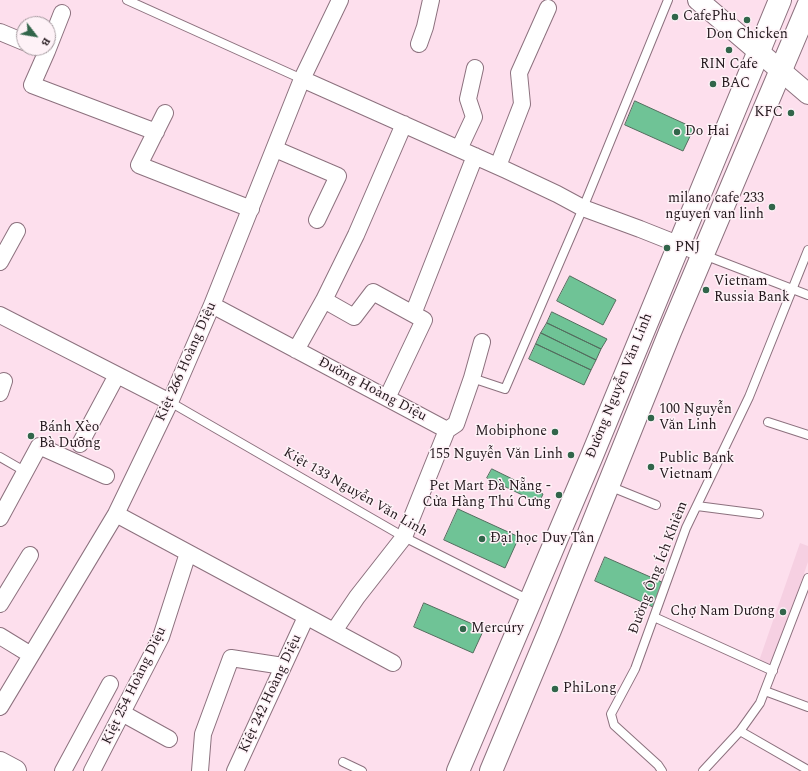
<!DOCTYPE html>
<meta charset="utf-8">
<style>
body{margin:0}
#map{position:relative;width:808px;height:771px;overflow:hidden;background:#fddfed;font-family:Spectral,serif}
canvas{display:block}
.north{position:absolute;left:16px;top:16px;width:40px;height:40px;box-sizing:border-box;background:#fef2f7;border:1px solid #a69ba0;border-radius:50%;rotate:121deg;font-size:11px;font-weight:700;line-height:16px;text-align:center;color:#23181d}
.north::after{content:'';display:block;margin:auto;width:14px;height:18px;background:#31654a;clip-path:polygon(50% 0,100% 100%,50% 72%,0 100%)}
</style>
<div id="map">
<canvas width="808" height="771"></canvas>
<div class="north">B</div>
</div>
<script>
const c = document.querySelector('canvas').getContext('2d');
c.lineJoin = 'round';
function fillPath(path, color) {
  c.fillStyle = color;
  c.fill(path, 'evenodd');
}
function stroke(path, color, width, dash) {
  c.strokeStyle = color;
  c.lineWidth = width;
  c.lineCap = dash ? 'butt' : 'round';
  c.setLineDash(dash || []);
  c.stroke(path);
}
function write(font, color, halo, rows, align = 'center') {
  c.font = font + ' Spectral,serif';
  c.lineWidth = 3;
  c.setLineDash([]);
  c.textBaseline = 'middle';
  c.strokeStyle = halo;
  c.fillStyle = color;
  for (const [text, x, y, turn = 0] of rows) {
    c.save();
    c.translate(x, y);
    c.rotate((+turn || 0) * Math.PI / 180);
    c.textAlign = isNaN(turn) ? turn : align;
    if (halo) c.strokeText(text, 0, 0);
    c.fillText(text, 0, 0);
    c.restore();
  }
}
fillPath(new Path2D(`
 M800 543 808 546V562L772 666 759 661Z`), '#f6d0e2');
const building = new Path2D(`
 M635 101 694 128 683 151 625 125Z
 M570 276 616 300 603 325 557 301Z
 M552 312 607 339 601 349 547 323Z
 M547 323 601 349 596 360 541 333Z
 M541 333 596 360 591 370 536 344Z
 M536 344 591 370 584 385 529 359Z
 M492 469 543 494 539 503 487 478Z
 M458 509 519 537 505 568 444 540Z
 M605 557 664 583 653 607 595 581Z
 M424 603 484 629 473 653 414 627Z`);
fillPath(building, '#6fc396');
stroke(building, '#536d5e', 1);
const service = new Path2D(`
 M127 0 302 79
 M704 255 808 295
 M472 378 505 389 583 208 668 0
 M170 402 404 537 529 600
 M768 422 808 435
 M0 457 26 472
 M609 486 656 505
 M697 506 759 514
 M654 617 773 671
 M765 691 808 707
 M740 731 808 770
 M343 762 362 771
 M662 771 658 765 614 725 611 714 635 669 686 528 749 397 808 250
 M703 771 740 731 760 703 808 578`);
const minor = new Path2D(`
 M0 32 24 42
 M419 44 425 27 431 0
 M40 48 47 51 62 13
 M47 51 32 85 156 132
 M302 79 506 170 557 194 583 208 640 229 703 254
 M165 113 139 165 251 209
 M275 149 338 176 317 220
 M459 149 474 117 468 99 475 68
 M498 166 522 104 519 73 548 8
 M0 262 17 231
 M324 300 354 317 373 292 424 320 387 398
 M212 305 447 430
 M413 314 475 156
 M0 315 170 402
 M296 350 324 300 356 235 404 124
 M0 393 4 381
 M447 430 456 424 472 378 482 342
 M80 444 117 375
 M116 514 393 663
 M0 518 39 446 106 476
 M0 604 30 555
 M334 631 357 597 404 537 447 430
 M0 636 31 655
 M0 707 116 514 170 402 212 305 302 79 340 0
 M122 713 169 739
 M63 771 110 684
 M92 771 161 637 188 553
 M200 771 203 734 231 658 283 666
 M235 771 306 617`);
const tertiary = new Path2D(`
 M698 0 808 94`);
const secondary = new Path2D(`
 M0 763 15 771`);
const primary = new Path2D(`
 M458 771 591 458 780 0
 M491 771 550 630 670 332 808 6`);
stroke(service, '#8c717e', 10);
stroke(minor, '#8c717e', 18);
stroke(tertiary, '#8c717e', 22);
stroke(secondary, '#8c717e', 24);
stroke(primary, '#8c717e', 24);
stroke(service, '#fff', 8);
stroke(minor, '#fff', 16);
stroke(tertiary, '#fff', 20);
stroke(secondary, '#fff', 22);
stroke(primary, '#fff', 22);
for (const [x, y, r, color] of [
 [675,17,4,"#31654a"],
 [747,20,4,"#31654a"],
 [729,50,4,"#31654a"],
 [713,84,4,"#31654a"],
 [791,113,4,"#31654a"],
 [677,132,4,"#31654a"],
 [772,207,4,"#31654a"],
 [667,248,4,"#31654a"],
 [706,290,4,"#31654a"],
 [651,418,4,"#31654a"],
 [555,432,4,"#31654a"],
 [31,436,4,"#31654a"],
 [571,455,4,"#31654a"],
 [651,467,4,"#31654a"],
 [559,495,4,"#31654a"],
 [482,539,4,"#31654a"],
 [783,612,4,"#31654a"],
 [463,629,4,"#31654a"],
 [555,689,4,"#31654a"]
]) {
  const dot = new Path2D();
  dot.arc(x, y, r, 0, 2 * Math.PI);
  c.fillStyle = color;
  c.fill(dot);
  stroke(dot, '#fef2f7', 1.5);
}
write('14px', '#23181d', '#fef2f7', [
 ["CafePhu",683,17],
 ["Don Chicken",747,35,"center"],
 ["RIN Cafe",729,65,"center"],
 ["BAC",721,84],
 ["KFC",783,113,"right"],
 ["Do Hai",685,132],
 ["milano cafe 233",764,199,"right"],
 ["nguyen van linh",764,215,"right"],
 ["PNJ",675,248],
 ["Vietnam",714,282],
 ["Russia Bank",714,298],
 ["100 Nguyễn",659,410],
 ["Văn Linh",659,426],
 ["Bánh Xèo",39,428],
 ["Bà Dưỡng",39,444],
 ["Mobiphone",547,432,"right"],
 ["155 Nguyễn Văn Linh",563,455,"right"],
 ["Public Bank",659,459],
 ["Vietnam",659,475],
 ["Pet Mart Đà Nẵng -",551,487,"right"],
 ["Cửa Hàng Thú Cưng",551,503,"right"],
 ["Đại học Duy Tân",490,539],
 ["Chợ Nam Dương",775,612,"right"],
 ["Mercury",471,629],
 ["PhiLong",563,689]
], 'left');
write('14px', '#23181d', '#fef2f7', [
 ["Kiệt 266 Hoàng Diệu",187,362,-66],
 ["Đường Nguyễn Văn Linh",620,386,-68],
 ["Đường Hoàng Diệu",372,390,28],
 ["Kiệt 133 Nguyễn Văn Linh",355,493,30],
 ["Đường Ông Ích Khiêm",659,568,-69],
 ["Kiệt 254 Hoàng Diệu",135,686,-64],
 ["Kiệt 242 Hoàng Diệu",271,694,-65]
]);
</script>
